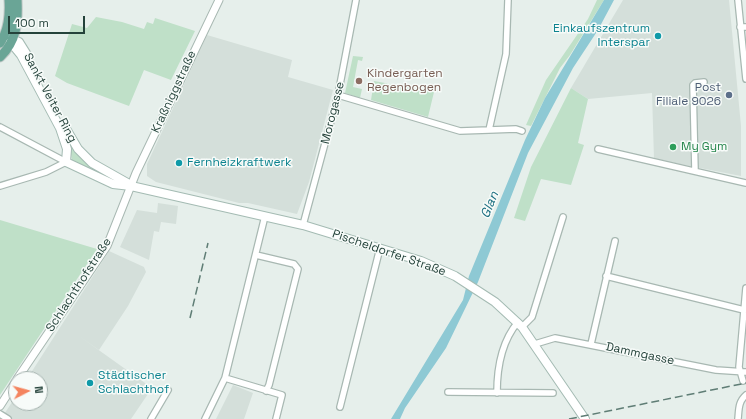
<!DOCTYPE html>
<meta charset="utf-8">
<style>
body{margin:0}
#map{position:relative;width:746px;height:419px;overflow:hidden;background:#e6efeb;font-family:"Space Grotesk",sans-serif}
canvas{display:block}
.north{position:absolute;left:8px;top:371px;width:40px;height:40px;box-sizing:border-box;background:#f7fbf9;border:1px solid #a3b1ad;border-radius:50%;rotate:84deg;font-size:11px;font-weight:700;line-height:16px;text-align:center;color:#24423a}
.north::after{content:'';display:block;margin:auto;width:14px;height:18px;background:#f4845f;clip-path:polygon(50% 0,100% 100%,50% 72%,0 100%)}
.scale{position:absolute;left:8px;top:16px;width:77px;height:18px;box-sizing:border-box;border:2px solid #24423a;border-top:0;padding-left:5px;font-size:12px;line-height:14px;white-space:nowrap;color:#24423a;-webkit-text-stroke:3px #f7fbf9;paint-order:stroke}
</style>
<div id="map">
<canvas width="746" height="419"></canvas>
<div class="north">N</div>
<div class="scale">100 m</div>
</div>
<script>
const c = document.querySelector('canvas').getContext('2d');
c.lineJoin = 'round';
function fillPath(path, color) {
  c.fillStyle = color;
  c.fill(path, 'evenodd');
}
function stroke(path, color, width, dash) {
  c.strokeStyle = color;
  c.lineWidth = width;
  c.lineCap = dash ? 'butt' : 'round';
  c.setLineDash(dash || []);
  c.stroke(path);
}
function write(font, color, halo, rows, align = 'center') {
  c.font = font + ' "Space Grotesk",sans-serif';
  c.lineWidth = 3;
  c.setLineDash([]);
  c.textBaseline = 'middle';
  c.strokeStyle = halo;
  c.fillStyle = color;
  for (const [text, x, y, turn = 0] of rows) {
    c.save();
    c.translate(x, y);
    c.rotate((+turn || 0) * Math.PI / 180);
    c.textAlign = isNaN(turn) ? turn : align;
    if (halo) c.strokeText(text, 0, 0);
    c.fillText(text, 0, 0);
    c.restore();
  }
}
fillPath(new Path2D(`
 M623 0H729L741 126V176L654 159 652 93 588 99 571 88Z
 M207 35 292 60 288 77 333 90 309 182 297 214 248 203H239L156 182 147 176V164Z
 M158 203 178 206 176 224 161 222 159 232 154 231 149 260 120 247 137 210 157 213Z
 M109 251 144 267 146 272 128 306 99 350 79 336 152 388 131 419H1L16 396V403H40V379H27Z
 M233 385 253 393 244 419H216Z`), '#d4dfda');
fillPath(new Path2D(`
 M597 0H604L570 55 560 68 531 126 526 125 546 80 588 19Z
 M96 17 122 22 144 29 147 22 153 24 155 18 195 31 171 80 144 70 129 106 67 83 55 76 72 24 87 28Z
 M353 56 363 57 362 61 358 60 353 87 362 89 360 98 345 93Z
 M374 81 434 92 428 117 371 100Z
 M571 88 588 99 578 143 584 145 571 185 541 179 525 221 514 218 531 167Z
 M70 143 95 170 117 180 116 182 72 161Z
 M0 220 97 249 0 395Z`), '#bfe0c8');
fillPath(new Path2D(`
 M604 0H614L598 30 573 68 528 153 478 282 446 348 405 408 400 419H391L463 300 469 276 525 140 545 98Z`), '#8ec9d4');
const minor = new Path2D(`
 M738 0 746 79
 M740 27H746
 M338 95 460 131 489 130 506 54 508 0
 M0 127 66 162
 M489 130 516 129 522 131
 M598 149 746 183
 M695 171 693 85 695 83 704 82
 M0 186 46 172 66 162
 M303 225 338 95 356 0
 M256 255 294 264 298 269 269 385 266 391
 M606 276 744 310
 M522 327 532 317 563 217
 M535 344 555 338 716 370 746 372
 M591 344 615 241
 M225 378 282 395 276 419
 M743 381 739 367 746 288
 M448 392 553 393
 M497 393C497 368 501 342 518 322
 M340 407 380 248
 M0 414 8 419
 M151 419 168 390
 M205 419 225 378 265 216
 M738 419C739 410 738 402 746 395`);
const tertiary = new Path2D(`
 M17 379 107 246 136 173 219 0
 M0 406 16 381`);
const secondary = new Path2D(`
 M8 38 19 42 29 58
 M12 44 21 55 60 128 67 149 66 162 113 184 131 186 303 225 421 261 455 276 495 302 522 327 585 419
 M65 127 78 149 92 163 131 185`);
const primary = new Path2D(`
 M0 43C9 30 10 15 9 0
 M0 57C17 41 18 22 17 0`);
stroke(minor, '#a8b8b2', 8);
stroke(tertiary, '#a8b8b2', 9);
stroke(secondary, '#a4bbb3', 10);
stroke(primary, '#c2cac8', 11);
stroke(minor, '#fff', 5.5);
stroke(tertiary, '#fff', 7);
stroke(secondary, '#fff', 8);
stroke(primary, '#6aa596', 9);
stroke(new Path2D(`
 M190 318 208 243
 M569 419 746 383`), '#5f7d75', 1.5, [8, 4]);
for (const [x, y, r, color] of [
 [658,36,4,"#0f9aa8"],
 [359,81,4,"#8d6e63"],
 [729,95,4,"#5c6f8a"],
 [673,147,4,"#2e9e5b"],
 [179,163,4,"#0f9aa8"],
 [90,383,4,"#0f9aa8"]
]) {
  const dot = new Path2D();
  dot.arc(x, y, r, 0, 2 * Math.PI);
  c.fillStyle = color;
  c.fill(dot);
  stroke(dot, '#f7fbf9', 1.5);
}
write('12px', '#0d838f', '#f7fbf9', [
 ["Einkaufszentrum",650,29,"right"],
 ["Interspar",650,43,"right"],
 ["Fernheizkraftwerk",187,163],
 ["Städtischer",98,376],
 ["Schlachthof",98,390]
], 'left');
write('12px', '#785e54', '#f7fbf9', [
 ["Kindergarten",367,74],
 ["Regenbogen",367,88]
], 'left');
write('12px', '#4e5e75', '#f7fbf9', [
 ["Post",721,88],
 ["Filiale 9026",721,102]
], 'right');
write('12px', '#24423a', '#f7fbf9', [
 ["Kraßniggstraße",174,92,-65],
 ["Sankt Veiter Ring",50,98,62],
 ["Morogasse",333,113,-76],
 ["Pischeldorfer Straße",389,253,19],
 ["Schlachthofstraße",79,285,-57],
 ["Dammgasse",640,354,12]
]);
write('12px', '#27864d', '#f7fbf9', [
 ["My Gym",681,147]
], 'left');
write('italic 13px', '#1c6f80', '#f7fbf9', [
 ["Glan",490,205,-68]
]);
</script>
